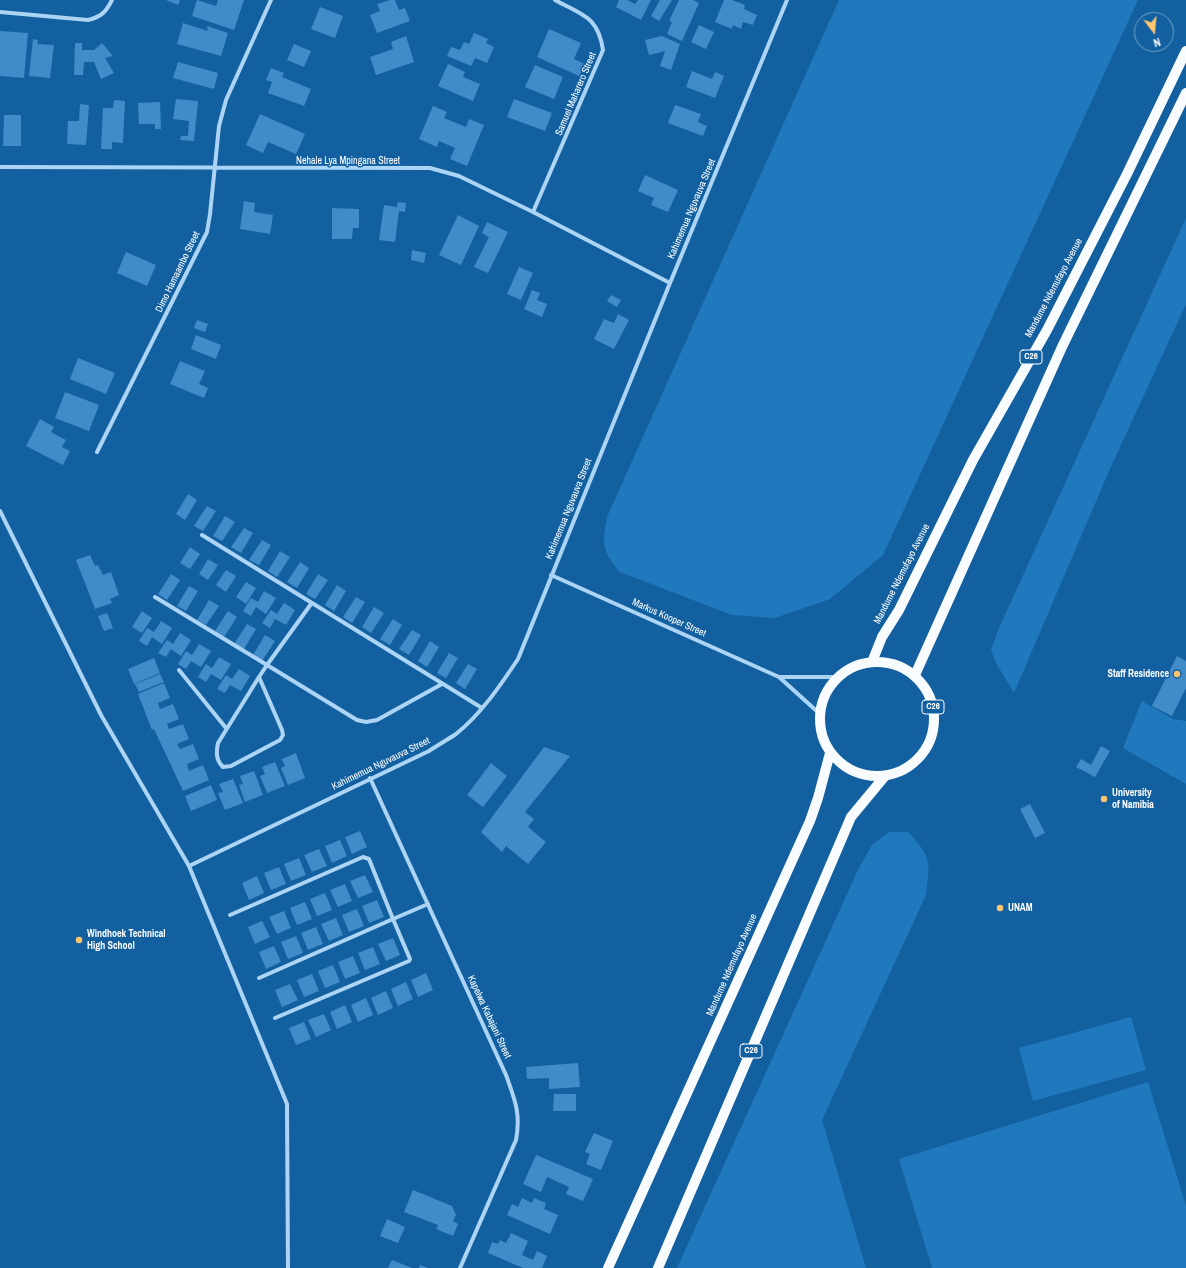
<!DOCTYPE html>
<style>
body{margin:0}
#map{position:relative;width:1186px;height:1268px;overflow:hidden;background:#1360a0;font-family:"Archivo Narrow",sans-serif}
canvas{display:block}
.north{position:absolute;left:1134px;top:12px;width:40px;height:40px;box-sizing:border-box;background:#1360a0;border:1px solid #71a0c6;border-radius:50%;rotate:164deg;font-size:11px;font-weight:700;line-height:16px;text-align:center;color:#fff}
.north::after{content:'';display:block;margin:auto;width:14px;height:18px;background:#ffc66f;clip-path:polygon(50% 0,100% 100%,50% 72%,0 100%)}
</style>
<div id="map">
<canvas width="1186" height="1268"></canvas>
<div class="north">N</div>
</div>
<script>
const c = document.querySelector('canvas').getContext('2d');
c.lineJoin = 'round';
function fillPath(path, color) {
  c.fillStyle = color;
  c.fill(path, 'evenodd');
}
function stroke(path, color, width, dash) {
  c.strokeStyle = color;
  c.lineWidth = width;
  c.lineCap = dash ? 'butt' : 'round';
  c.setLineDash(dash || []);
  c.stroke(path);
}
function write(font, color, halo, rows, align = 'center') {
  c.font = font + ' "Archivo Narrow",sans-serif';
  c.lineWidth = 3;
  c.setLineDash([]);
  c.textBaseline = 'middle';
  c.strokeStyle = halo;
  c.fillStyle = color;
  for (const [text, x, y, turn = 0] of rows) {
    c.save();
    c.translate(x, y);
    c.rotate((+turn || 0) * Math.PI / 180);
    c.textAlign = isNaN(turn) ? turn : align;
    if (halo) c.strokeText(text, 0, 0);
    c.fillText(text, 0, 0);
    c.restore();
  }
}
fillPath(new Path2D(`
 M839 0H1138L883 555 830 599 775 618 732 615 620 572C602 551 602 544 607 517Z
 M1186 218V304L1109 471 1014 693 996 663 991 650 999 628Z
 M1142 701 1173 719 1186 721V784L1123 748Z
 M889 832H908C932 858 930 861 926 895L822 1120 866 1268H677L858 870 872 845Z
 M1131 1017 1146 1070 1033 1101 1019 1048Z
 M1148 1082 1186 1206V1268H932L899 1159Z`), '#2179bd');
fillPath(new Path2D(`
 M166 0H180L178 5Z
 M197 0 216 6 218 0H244L234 30 192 16Z
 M390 0H395L399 10 405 8 410 21 377 33 370 15 380 11 377 4Z
 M619 0H627L635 4 638 0H651L641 20 616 7Z
 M660 0H672L659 21 651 16Z
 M679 0H693L699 3 682 41 667 34 672 22 669 21Z
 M724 0H732L745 5 744 9 757 15 753 25 743 22 741 29 733 25 732 29 715 22Z
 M320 7 343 16 335 38 311 29Z
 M183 23 208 31 207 26 228 33 221 56 177 44Z
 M699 25 714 32 706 49 691 42Z
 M549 29 581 43 574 59 585 64 579 76 537 57Z
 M0 31 28 33 24 78 0 76Z
 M474 33 488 39 486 43 494 47 487 63 475 58 471 66 447 56 451 47 460 50 464 42 469 44Z
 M406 36 414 62 376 75 370 57 393 49 391 42Z
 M662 36 680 44 671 70 660 66 665 51 649 55 645 40Z
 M33 39 38 40 37 44 54 45 50 78 29 76Z
 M75 43H82V50H94L102 43 113 56 105 58 114 73 101 79 94 62H84L83 75H74Z
 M294 44 311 51 304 67 287 60Z
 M178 62 218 73 214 89 173 78Z
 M448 64 465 72 463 77 480 84 473 101 438 86Z
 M535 65 563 77 554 99 525 87Z
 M271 68 284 73 282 77 311 89 304 106 268 93 272 82 266 80Z
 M692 71 712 79 715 72 724 76 715 98 686 87Z
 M176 99 198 101 194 141 180 140 181 136H188L189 121 173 119Z
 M514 99 552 113 545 131 507 117Z
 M114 100 125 101 123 143 112 142V149H101L103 108H113Z
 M160 102 161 129H155V124H139L138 103Z
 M80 104 89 105 86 145 67 144 68 121H79Z
 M675 105 701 114 698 122 707 126 703 136 668 123Z
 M433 106 447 112 444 118 466 127 469 119 484 125 467 166 450 159 455 148 439 141 437 147 419 139Z
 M260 114 305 134 296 154 268 142 263 153 246 145Z
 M4 115H21V146H3Z
 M645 175 678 190 668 212 651 205 654 198 638 191Z
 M244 201 255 203 254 212 273 215 270 234 240 229Z
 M398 202 406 203 405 212 399 211 395 242 379 240 384 205 397 207Z
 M332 208 359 209V228H353L352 239H332Z
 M458 215 479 226 461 265 439 255Z
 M487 222 508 232 488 273 474 267 489 237 482 233Z
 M412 250 426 253 424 263 411 260Z
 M126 252 156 265 147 286 117 273Z
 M519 267 533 273 521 300 507 294Z
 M532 290 540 293 537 300 547 304 542 317 524 309Z
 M611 295 621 300 617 307 607 301Z
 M618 314 629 320 614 349 594 339 604 319 614 323Z
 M197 320 208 324 205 332 194 328Z
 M196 335 221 345 216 359 191 349Z
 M78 358 115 373 106 394 70 379Z
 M180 361 205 371 199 384 208 388 204 398 170 384Z
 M65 392 99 405 89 431 55 418Z
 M40 419 54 427 51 432 66 440 62 447 70 451 63 465 26 446Z
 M188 494 197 500 185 520 176 514Z
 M207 506 216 511 203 531 194 526Z
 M225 516 235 522 222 541 213 536Z
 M244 528 253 533 241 553 231 547Z
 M262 540 271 545 259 565 249 560Z
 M190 547 200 554 190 569 180 563Z
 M280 551 290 557 277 577 268 571Z
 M90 555 95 566 98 565 103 575 111 572 119 595 110 599 112 603 95 609 76 560Z
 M208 559 218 565 208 580 199 574Z
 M300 562 309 568 297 588 287 582Z
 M226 570 236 576 226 592 216 585Z
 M171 574 180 580 167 600 158 594Z
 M318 574 328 580 315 599 306 594Z
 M246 582 256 588 246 604 236 597Z
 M337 585 346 591 334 611 325 605Z
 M189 586 198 591 186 611 177 606Z
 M264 591 276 598 266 614 256 607 251 616 243 611 251 598 258 602Z
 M356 597 365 602 352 623 343 617Z
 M209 600 219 606 206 625 197 620Z
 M284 603 295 610 286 625 275 619 270 628 262 623 271 610 277 614Z
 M374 607 384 613 371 633 362 627Z
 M142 611 152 618 142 633 132 627Z
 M228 611 237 617 224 637 215 631Z
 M107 613 113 628 104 631 98 616Z
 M393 619 402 625 390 645 380 639Z
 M161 621 172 628 162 644 152 637 147 646 139 641 147 628 154 632Z
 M247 624 256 629 244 649 234 644Z
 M412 630 421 635 409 655 399 649Z
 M180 633 191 640 181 656 171 649 166 657 158 653 167 640 173 644Z
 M265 635 275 641 262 661 253 655Z
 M430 641 439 647 427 667 418 661Z
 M199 644 211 651 201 667 191 661 186 669 178 664 186 651 192 655Z
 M449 653 458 658 446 678 437 673Z
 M1177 656 1186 661V688L1172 716 1152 706Z
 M219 657 231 664 221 680 211 674 206 682 198 677 206 664 212 668Z
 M154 658 160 673 134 684 128 669Z
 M468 664 477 669 465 689 456 683Z
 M239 669 250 676 241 691 230 685 225 693 217 689 226 675 232 679Z
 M160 674 164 682 139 692 135 684Z
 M164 683 170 698 158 703 160 709 173 704 179 719 167 724 169 729 183 724 189 739 177 744 180 749 193 744 199 759 187 764 189 771 203 765 209 780 183 791 154 729 152 730 138 694Z
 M1101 746 1110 751 1095 777 1076 767 1081 759 1091 765Z
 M544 747 570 756 525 812 534 819 528 827 546 842 528 864 506 846 502 852 481 832Z
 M296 753 305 778 288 785 281 768 285 766 282 759Z
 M275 762 285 786 267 793 260 776 265 774 262 767Z
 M491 763 507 776 483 807 467 795Z
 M254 771 263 795 245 802 239 785 243 784 240 776Z
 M233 779 243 803 225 810 218 793 223 792 219 784Z
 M211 785 217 800 191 811 185 796Z
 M1030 804 1045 833 1035 838 1020 809Z
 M360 831 367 847 352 854 345 837Z
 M340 840 347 856 332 863 325 846Z
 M319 849 327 866 312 872 304 855Z
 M299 858 306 875 291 881 284 864Z
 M279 867 286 884 271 890 264 873Z
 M365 875 373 892 358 898 350 881Z
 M257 876 264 893 249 900 242 883Z
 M345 884 352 901 338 907 330 890Z
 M325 893 332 910 317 916 310 899Z
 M377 900 384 917 369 923 362 906Z
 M305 902 312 919 297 925 290 908Z
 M357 909 364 926 349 932 342 915Z
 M284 911 291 928 277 934 269 917Z
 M336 918 343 935 329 941 321 924Z
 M262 921 270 937 255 944 248 927Z
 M316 927 323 944 308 950 301 933Z
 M296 936 303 953 288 959 281 942Z
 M393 938 400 955 386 961 378 944Z
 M274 946 281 962 266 969 259 952Z
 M373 947 380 964 365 970 358 953Z
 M353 956 360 973 345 979 338 962Z
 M333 965 340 982 325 988 318 971Z
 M426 973 433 990 418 997 411 980Z
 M312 974 319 991 304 997 297 980Z
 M406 982 413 999 398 1006 391 989Z
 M290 984 298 1000 282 1007 275 990Z
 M386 991 393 1008 378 1015 371 998Z
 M366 998 373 1015 358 1022 351 1005Z
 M345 1005 352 1022 337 1029 330 1012Z
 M324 1014 331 1030 316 1037 308 1020Z
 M304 1022 311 1039 296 1045 289 1028Z
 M578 1063 580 1087 549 1089V1078L527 1079 526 1067Z
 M554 1094H576V1111H553Z
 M594 1133 613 1141 601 1170 586 1164 590 1154 585 1152Z
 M536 1155 593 1179 583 1201 566 1194 569 1187 547 1177 541 1192 523 1184Z
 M413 1190 452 1206 456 1215 453 1221 458 1224 453 1236 436 1229 438 1225 404 1212Z
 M522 1198 532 1203 534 1198 546 1203 544 1209 558 1215 550 1234 507 1215 512 1204 518 1207Z
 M387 1219 405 1227 398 1243 380 1236Z
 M511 1233 528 1241 522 1255 533 1260 537 1251 547 1256 542 1268H523L488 1253 492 1242 498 1244 500 1240 506 1243Z
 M392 1260 412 1268H388Z
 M420 1265 428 1268H419Z`), '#408bc8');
stroke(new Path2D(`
 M0 12 88 20C101 17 106 12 112 0
 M0 167 430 168 459 176 533 212 670 283
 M533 212 603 50C598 16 582 15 555 0
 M97 452 207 232 210 214 219 126 226 100 271 0
 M0 511 101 715 189 866 287 1104 288 1268
 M202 535 482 708
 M551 575 779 677 820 714
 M155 597 267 665 311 604
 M179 670 226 728
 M259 677 282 730 283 735 280 740 231 766 223 767C216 760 216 753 218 743Z
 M259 677 267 665 357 720 366 722 377 720 442 684
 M780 677H837
 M370 778 506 1075C515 1100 521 1114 516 1140L460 1268
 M189 866 429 751C438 745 447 740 456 734 481 714 500 686 518 659L670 283 787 0
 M230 915 363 857 369 859 393 919 428 904
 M259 978 393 919 410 959 409 961 275 1018`), '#abd4f5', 4);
stroke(new Path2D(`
 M820 719a57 57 0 1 1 114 0a57 57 0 1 1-114 0Z
 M872 662 882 637 899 610 973 460 1047 330 1127 174 1186 51
 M915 675 1062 347 1186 93
 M608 1268 810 821 818 798 830 753
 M658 1268 851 817 885 776`), '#f9fcff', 10);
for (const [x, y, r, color] of [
 [1177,674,4,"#ffc66f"],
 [1104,799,4,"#ffc66f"],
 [1000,908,4,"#ffc66f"],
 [79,940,4,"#ffc66f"]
]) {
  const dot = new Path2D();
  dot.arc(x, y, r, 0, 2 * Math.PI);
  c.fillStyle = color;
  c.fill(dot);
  stroke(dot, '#1360a0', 1.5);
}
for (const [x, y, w] of [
 [1031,357,22],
 [933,707,22],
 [751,1051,22]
]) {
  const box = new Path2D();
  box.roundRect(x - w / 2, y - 7, w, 14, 3);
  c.fillStyle = '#1360a0';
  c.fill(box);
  stroke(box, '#fff', 1);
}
write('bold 9px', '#fff', null, [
 ["C26",1031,357],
 ["C26",933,707],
 ["C26",751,1051]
]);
write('10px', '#fff', '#1360a0', [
 ["Samuel Maharero Street",576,94,-67],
 ["Nehale Lya Mpingana Street",348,161],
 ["Kahimemua Nguvauva Street",692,209,-67],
 ["Dimo Hamaambo Street",178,272,-64],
 ["Mandume Ndemufayo Avenue",1054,288,-62],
 ["Kahimemua Nguvauva Street",569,509,-68],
 ["Mandume Ndemufayo Avenue",902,574,-63],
 ["Markus Kooper Street",669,618,24],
 ["Kahimemua Nguvauva Street",381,764,-26],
 ["Mandume Ndemufayo Avenue",732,965,-66],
 ["Kapelwa Kabajani Street",489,1017,65]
]);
write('bold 10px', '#fff', '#1360a0', [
 ["Staff Residence",1169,674,"right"],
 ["University",1112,793],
 ["of Namibia",1112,805],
 ["UNAM",1008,908],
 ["Windhoek Technical",87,934],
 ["High School",87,946]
], 'left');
</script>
